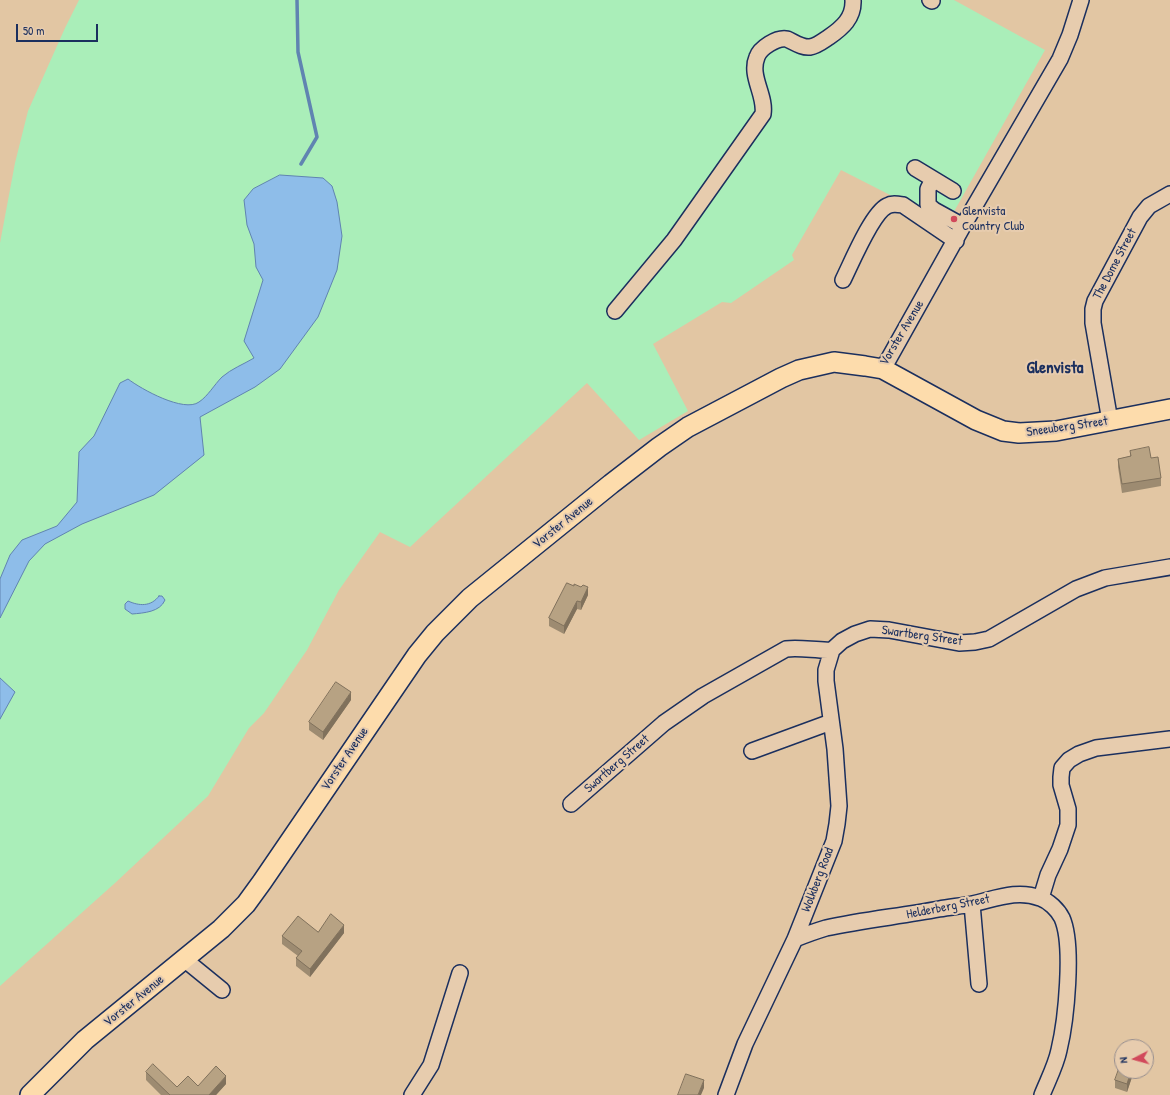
<!DOCTYPE html>
<style>
body{margin:0}
#map{position:relative;width:1170px;height:1095px;overflow:hidden;background:#e2c6a3;font-family:"Patrick Hand",sans-serif}
canvas{display:block}
.north{position:absolute;left:1114px;top:1039px;width:40px;height:40px;box-sizing:border-box;background:#e7ccae;border:1px solid #958d8e;border-radius:50%;rotate:264deg;font-size:11px;font-weight:700;line-height:16px;text-align:center;color:#1b2f5e}
.north::after{content:'';display:block;margin:auto;width:14px;height:18px;background:#d1495b;clip-path:polygon(50% 0,100% 100%,50% 72%,0 100%)}
.scale{position:absolute;left:16px;top:24px;width:82px;height:18px;box-sizing:border-box;border:2px solid #1b2f5e;border-top:0;padding-left:5px;font-size:12px;line-height:14px;white-space:nowrap;color:#1b2f5e;-webkit-text-stroke:3px #e7ccae;paint-order:stroke}
</style>
<div id="map">
<canvas width="1170" height="1095"></canvas>
<div class="north">N</div>
<div class="scale">50 m</div>
</div>
<script>
const c = document.querySelector('canvas').getContext('2d');
c.lineJoin = 'round';
function fillPath(path, color) {
  c.fillStyle = color;
  c.fill(path, 'evenodd');
}
function stroke(path, color, width, dash) {
  c.strokeStyle = color;
  c.lineWidth = width;
  c.lineCap = dash ? 'butt' : 'round';
  c.setLineDash(dash || []);
  c.stroke(path);
}
function write(font, color, halo, rows, align = 'center') {
  c.font = font + ' "Patrick Hand",sans-serif';
  c.lineWidth = 4;
  c.setLineDash([]);
  c.textBaseline = 'middle';
  c.strokeStyle = halo;
  c.fillStyle = color;
  for (const [text, x, y, turn = 0] of rows) {
    c.save();
    c.translate(x, y);
    c.rotate((+turn || 0) * Math.PI / 180);
    c.textAlign = isNaN(turn) ? turn : align;
    if (halo) c.strokeText(text, 0, 0);
    c.fillText(text, 0, 0);
    c.restore();
  }
}
fillPath(new Path2D(`
 M79 0H954L1045 50 947 224 841 170 792 255 794 260 731 303 722 302 653 344 688 411 639 440 587 383 410 547 380 532 339 590 307 650 264 713 249 728 208 796 115 883 0 986V243L15 163 28 111 65 28Z`), '#aaeeb9');
const water = new Path2D(`
 M280 175 323 178 332 186 337 202 342 236 337 270 318 317 280 369 255 387 200 417 204 455 154 495 82 524 45 544 29 561 0 618V579L10 555 22 540 57 526 77 502 79 452 94 436 120 383 128 379C141 389 184 413 199 402 208 396 214 385 222 377 231 369 244 364 254 358L244 341 263 280 256 267 254 244 247 225 244 200 253 189Z
 M159 596H162L165 600C160 612 144 613 132 614L125 609V604L128 601C139 606 151 607 159 596Z
 M0 678 15 692 0 719Z`);
fillPath(water, '#8ebde9');
stroke(water, '#6084b1', 1);
stroke(new Path2D(`
 M297 0 298 52 317 137 301 164`), '#6084b1', 3.5);
const minor = new Path2D(`
 M930 0 932 1
 M915 168 953 191
 M933 179 928 189V205L934 210 963 226
 M843 280C851 264 872 213 887 206 892 203 897 204 903 205L956 241
 M615 311 674 240 763 114C766 95 749 76 757 57 760 48 777 37 787 39 794 42 802 48 810 47 817 46 823 41 829 37 842 28 854 18 853 0
 M883 369 963 226 1060 59 1070 35 1081 0
 M1110 421 1093 323V309L1095 301 1140 217 1149 206 1170 194
 M752 751 831 722
 M571 804 664 723 703 696 786 649C801 647 817 651 832 650L842 641 855 634 870 629 889 630 959 643 975 642 989 639 1076 589 1105 578 1170 567
 M1041 898 1048 875 1060 849 1068 825V809L1061 785V777L1062 768 1069 760 1079 754 1096 748 1170 739
 M972 904 979 984
 M795 939C805 935 816 931 826 928 863 920 902 916 939 909 950 907 961 906 972 904 995 899 1017 889 1040 898 1049 901 1058 910 1062 918 1074 945 1066 1021 1059 1050 1056 1065 1048 1080 1042 1095
 M184 959 222 990
 M412 1095 431 1065 460 973
 M726 1095 745 1044 795 939 834 841 837 824 839 806 835 749 826 681V670L832 650`);
const major = new Path2D(`
 M30 1095 85 1040 221 929 246 904 262 882 417 655 435 633 470 598 611 484 659 447 688 427 781 378 799 370 834 362 865 366 883 369 976 420 1003 431 1019 433 1056 431 1170 409`);
stroke(minor, '#1b2f5e', 18);
stroke(major, '#1b2f5e', 22);
stroke(minor, '#e7ccae', 15);
stroke(major, '#fddcac', 19);
fillPath(new Path2D(`
 M1130 451 1151 458 1161 478V486L1122 493 1118 467V459L1130 456Z
 M567 583 588 595 581 610 577 609 564 634 549 626V618Z
 M351 700 323 740 309 730V722Z
 M318 932 344 933 310 977 296 966V958L298 956 282 944V936Z
 M1134 1071 1127 1092 1115 1088V1080Z
 M146 1072 177 1087 226 1084 216 1095H161L146 1080Z`), '#9d8b71');
fillPath(new Path2D(`
 M588 587V595L581 610V602Z
 M577 601V609L564 634V626Z
 M351 692V700L323 740V732Z
 M344 925V933L310 977V969Z
 M1131 1071H1134L1127 1092V1084Z
 M226 1076V1084L216 1095H209Z
 M704 1080V1088L701 1095H698Z`), '#80715c');
const building = new Path2D(`
 M1149 447 1151 458 1158 457 1161 478 1122 484 1118 459 1131 456 1130 451Z
 M567 583 574 586V584L581 587 583 585 588 587 581 602 577 601 564 626 549 618Z
 M336 682 351 692 323 732 309 722Z
 M331 914 344 925 310 969 296 958 302 951 282 936 298 916 318 932Z
 M1122 1060V1071H1131L1127 1084 1115 1080Z
 M153 1064 177 1087 188 1076 198 1086 216 1066 226 1076 209 1095H170L146 1072Z
 M686 1074 704 1080 698 1095H678Z`);
fillPath(building, '#b7a283');
stroke(building, '#80715c', 1);
for (const [x, y, r, color] of [
 [954,219,4,"#d1495b"]
]) {
  const dot = new Path2D();
  dot.arc(x, y, r, 0, 2 * Math.PI);
  c.fillStyle = color;
  c.fill(dot);
  stroke(dot, '#e7ccae', 1.5);
}
write('13px', '#1b2f5e', '#e7ccae', [
 ["Glenvista",962,212],
 ["Country Club",962,227]
], 'left');
write('13px', '#1b2f5e', '#e7ccae', [
 ["The Dome Street",1115,264,-62],
 ["Vorster Avenue",902,333,-59],
 ["Sneeuberg Street",1067,427,-8],
 ["Vorster Avenue",563,523,-39],
 ["Swartberg Street",922,636,8],
 ["Vorster Avenue",345,759,-56],
 ["Swartberg Street",617,764,-41],
 ["Wolkberg Road",818,880,-69],
 ["Helderberg Street",948,907,-11],
 ["Vorster Avenue",134,1001,-39]
]);
write('bold 17px', '#1b2f5e', '#e7ccae', [
 ["Glenvista",1055,368]
]);
</script>
